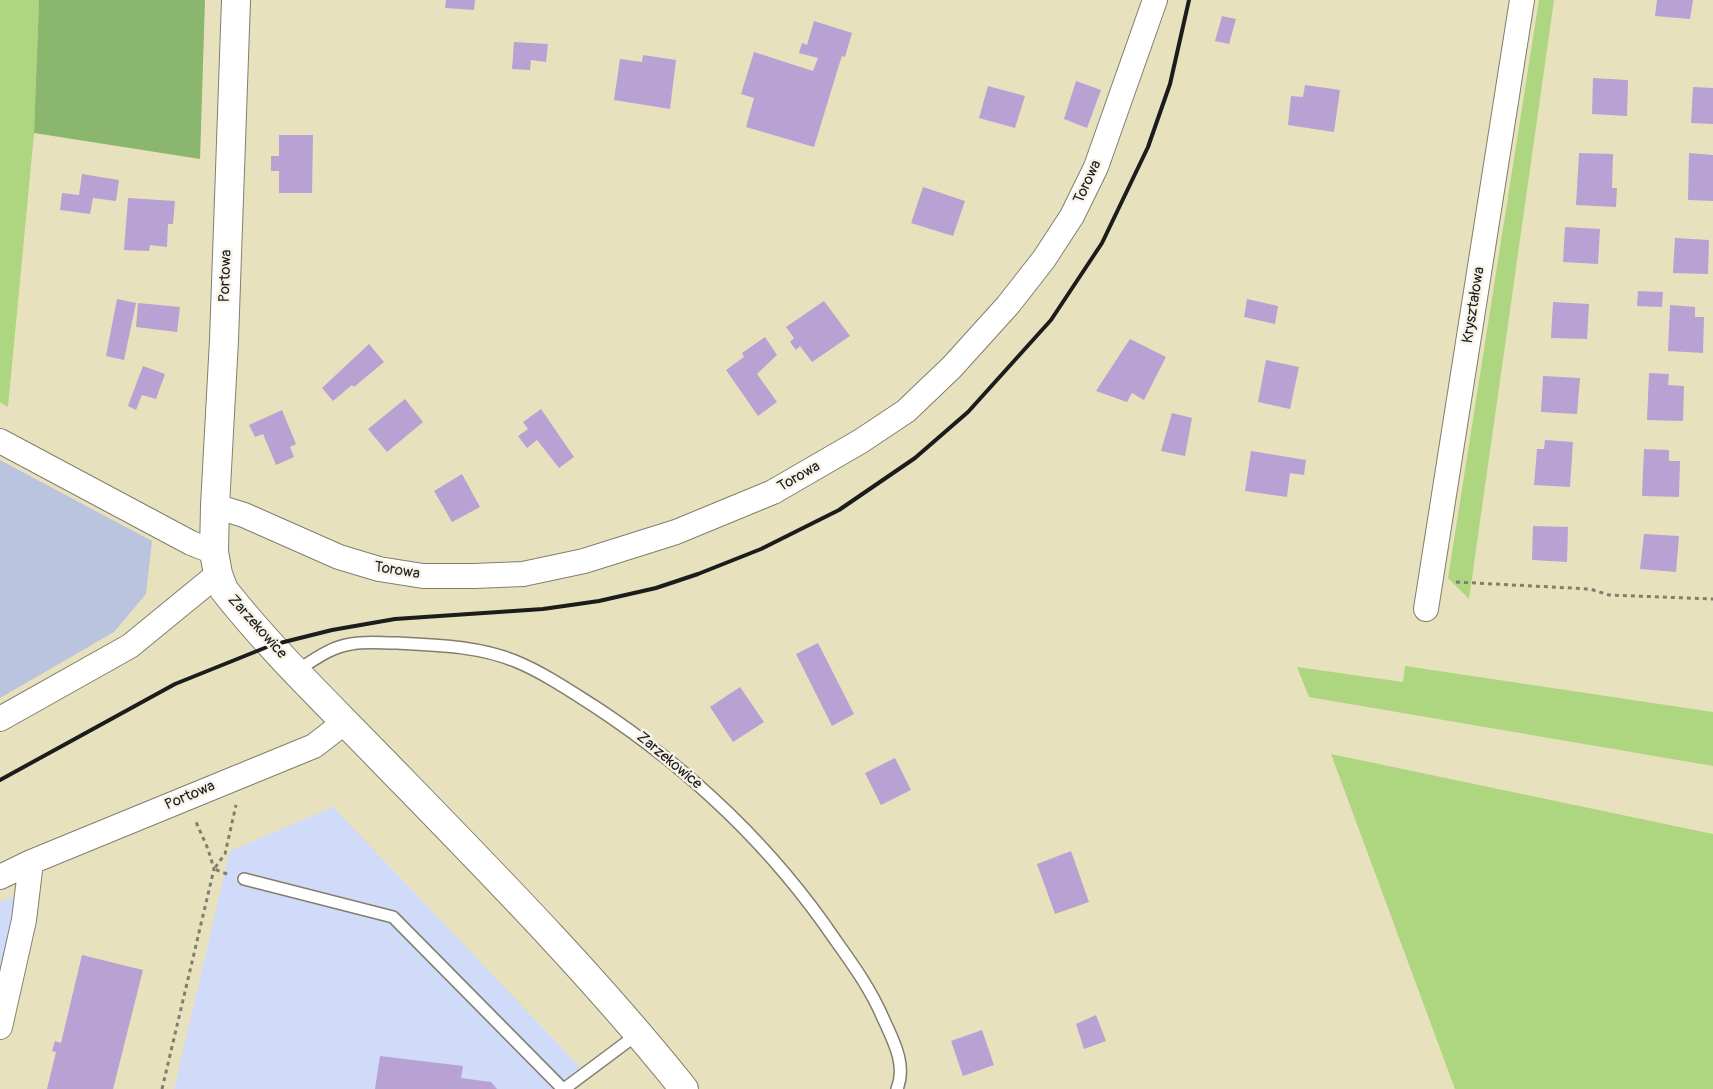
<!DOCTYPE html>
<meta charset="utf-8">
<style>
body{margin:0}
canvas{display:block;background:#e8e1be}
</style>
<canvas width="1713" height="1089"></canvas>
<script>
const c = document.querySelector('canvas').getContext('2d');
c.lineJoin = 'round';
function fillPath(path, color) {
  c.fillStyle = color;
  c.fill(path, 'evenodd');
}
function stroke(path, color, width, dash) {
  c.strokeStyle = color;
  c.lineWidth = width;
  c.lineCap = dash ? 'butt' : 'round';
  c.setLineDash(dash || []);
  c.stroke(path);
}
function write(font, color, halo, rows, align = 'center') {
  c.font = font + ' Pangolin,sans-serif';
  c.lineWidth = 5;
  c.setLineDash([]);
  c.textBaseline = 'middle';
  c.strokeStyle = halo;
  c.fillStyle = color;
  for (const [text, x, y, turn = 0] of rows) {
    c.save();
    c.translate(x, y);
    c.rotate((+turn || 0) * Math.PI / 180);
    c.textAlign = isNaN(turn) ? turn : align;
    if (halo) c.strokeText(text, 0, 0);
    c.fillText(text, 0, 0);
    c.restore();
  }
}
fillPath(new Path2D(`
 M333 807 580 1067 576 1089H174L230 851Z
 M32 889 0 1027V902Z`), '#d0daf9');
fillPath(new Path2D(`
 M0 460 152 541 146 594 114 632 0 698Z`), '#bac4de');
fillPath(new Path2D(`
 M0 0H39L34 133 8 407 0 402Z
 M1539 0H1554L1469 599 1448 578Z
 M1405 666 1713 712V766L1309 697 1297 667 1403 682Z
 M1331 754 1713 834V1089H1455Z`), '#aed57f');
fillPath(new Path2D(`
 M39 0H205L200 159 34 133Z`), '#8ab66e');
fillPath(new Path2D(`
 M446 0H475L474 10 445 8Z
 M1657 0H1693L1690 19 1655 16Z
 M1222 16 1236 19 1229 44 1215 41Z
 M814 21 852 33 845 57 842 56 839 65 814 147 746 127 754 98 741 94 754 52 813 71 818 58 799 53 802 43 807 45Z
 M514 42 548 44 546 62 531 60 530 70 512 69Z
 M643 55 676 60 670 109 614 100 620 59 642 62Z
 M1593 78 1628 80 1627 116 1592 114Z
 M1076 81 1101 90 1087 128 1064 119Z
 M1305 85 1340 90 1334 132 1288 125 1291 96 1303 97Z
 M988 86 1025 96 1015 128 979 118Z
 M1693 87 1713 88V124L1691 123Z
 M279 135H313L312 193H279V171H271V156H279Z
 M1579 153 1613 154 1612 188H1617L1616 207 1576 205Z
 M1689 153 1713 155V201L1688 200Z
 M82 174 119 180 116 201 93 198 90 214 60 210 62 193 79 195Z
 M923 187 965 201 953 236 911 223Z
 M128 198 175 201 173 224H168L167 247 150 245 149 251 124 250Z
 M1565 227 1600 229 1598 264 1563 262Z
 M1675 238 1709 240 1708 274 1673 273Z
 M1638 291 1663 292 1662 307 1637 306Z
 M117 299 136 303 124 360 106 356Z
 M1247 299 1278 306 1275 324 1244 317Z
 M824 301 850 336 812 362 800 346 796 350 790 342 794 338 786 327Z
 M1553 302 1589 304 1587 339 1551 338Z
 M138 303 180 307 177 332 136 327Z
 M1670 305 1695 307V317H1704L1703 353 1668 351Z
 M765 337 777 355 757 374 777 402 758 416 726 370 744 357 742 353Z
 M1130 339 1166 357 1144 400 1132 393 1127 402 1096 391Z
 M369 344 384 362 354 387 352 385 333 401 322 388Z
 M1266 360 1299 367 1290 409 1258 402Z
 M143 366 165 374 156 399 142 395 136 410 128 406Z
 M1649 373 1669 374 1668 385 1684 386 1683 421 1647 420Z
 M1543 376 1580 378 1577 414 1541 412Z
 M405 399 423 422 387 452 368 429Z
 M541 409 574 457 559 468 537 440 527 448 518 436 528 429 523 422Z
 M282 410 296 444 290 447 294 457 276 465 263 434 255 437 249 425Z
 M1172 413 1192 418 1185 456 1161 451Z
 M1545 440 1573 442 1570 487 1534 485 1537 449H1544Z
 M1644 449 1669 450V461H1680L1679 497 1642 496Z
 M1251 451 1306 460 1304 475 1290 473 1287 497 1245 491Z
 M462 474 480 507 452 522 434 491Z
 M1533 526 1568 527 1567 562 1532 560Z
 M1644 534 1679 536 1676 572 1640 569Z
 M818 643 854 714 832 726 796 654Z
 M740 687 764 722 733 742 710 707Z
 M895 758 911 790 881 805 865 773Z
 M1071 851 1089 902 1055 914 1037 864Z
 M82 955 143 970 113 1089H47L56 1052 52 1051 55 1041 61 1043Z
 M1096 1015 1106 1041 1084 1049 1076 1024Z
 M982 1030 994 1065 963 1076 951 1041Z
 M380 1056 463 1066 461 1078 491 1082 497 1089H375Z`), '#b7a2d3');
const service = new Path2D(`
 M296 671C314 660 330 647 351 644 365 641 382 643 397 643 436 645 478 646 515 661 542 672 569 690 594 706 690 769 771 845 836 941 854 966 871 990 883 1018 893 1040 907 1065 897 1089
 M244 879 393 917 563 1089
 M564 1089 639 1033`);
const minor = new Path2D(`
 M0 441 191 543 214 552
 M215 506 244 515 339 557 379 569 423 576H474L523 574 584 561 676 532 773 492 861 441 906 411 952 367 1008 305 1044 259 1072 216 1096 167 1155 0
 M1426 609 1522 0
 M0 719 130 646 218 574
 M0 877 31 862 314 746 345 722
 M0 1027 24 920 31 862`);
const tertiary = new Path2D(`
 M236 0 224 340 215 506 214 552 218 574 224 590C272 651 329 705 383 761 486 867 592 974 684 1089`);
stroke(service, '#827e6d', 14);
stroke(minor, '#827e6d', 26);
stroke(tertiary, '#827e6d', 30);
stroke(new Path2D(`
 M1456 582 1590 589 1609 595 1713 599
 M227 874 214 869 225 854 236 805
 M162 1089 214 869 208 849 196 822`), '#827e6d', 3, [4, 4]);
stroke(service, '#fff', 11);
stroke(minor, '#fff', 24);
stroke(tertiary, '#fff', 28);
stroke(new Path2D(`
 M0 780 175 684 272 645 332 630 395 619 543 609 599 601 656 588 698 574 761 549 839 510 915 458 968 412 1051 320 1102 243 1148 147 1170 84 1189 0`), '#1c1c1c', 4);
write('15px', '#1c1c1c', '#f7f3e8', [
 ["Torowa",1088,182,-65],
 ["Portowa",226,276,-88],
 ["Kryształowa",1474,305,-81],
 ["Torowa",799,477,-30],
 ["Torowa",397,571,9],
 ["Zarzekowice",257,627,48],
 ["Zarzekowice",669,761,40],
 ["Portowa",190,796,-23]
]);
</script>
